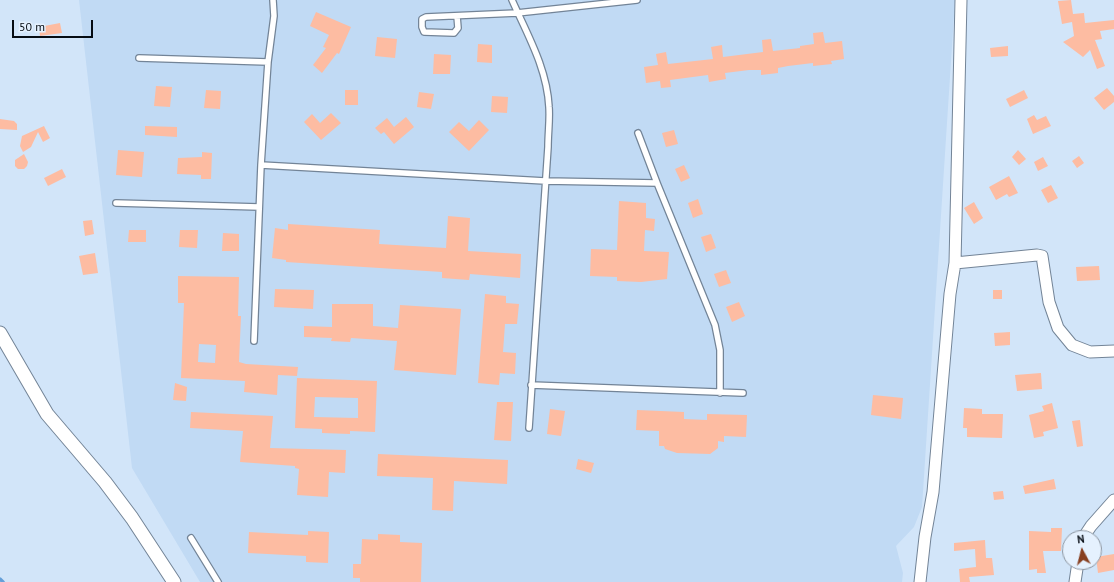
<!DOCTYPE html>
<style>
body{margin:0}
#map{position:relative;width:1114px;height:582px;overflow:hidden;background:#d2e5f9;font-family:"PT Sans",sans-serif}
canvas{display:block}
.north{position:absolute;left:1062px;top:530px;width:40px;height:40px;box-sizing:border-box;background:#e5f1fe;border:1px solid #8c95a0;border-radius:50%;rotate:353deg;font-size:11px;font-weight:700;line-height:16px;text-align:center;color:#060c13}
.north::after{content:'';display:block;margin:auto;width:14px;height:18px;background:#873f20;clip-path:polygon(50% 0,100% 100%,50% 72%,0 100%)}
.scale{position:absolute;left:12px;top:20px;width:81px;height:18px;box-sizing:border-box;border:2px solid #060c13;border-top:0;padding-left:5px;font-size:12px;line-height:14px;white-space:nowrap;color:#060c13;-webkit-text-stroke:3px #e5f1fe;paint-order:stroke}
</style>
<div id="map">
<canvas width="1114" height="582"></canvas>
<div class="north">N</div>
<div class="scale">50 m</div>
</div>
<script>
const c = document.querySelector('canvas').getContext('2d');
c.lineJoin = 'round';
function fillPath(path, color) {
  c.fillStyle = color;
  c.fill(path, 'evenodd');
}
function stroke(path, color, width, dash) {
  c.strokeStyle = color;
  c.lineWidth = width;
  c.lineCap = dash ? 'butt' : 'round';
  c.setLineDash(dash || []);
  c.stroke(path);
}
fillPath(new Path2D(`
 M79 0H955L922 507 914 527 896 546 903 573 902 582H200L132 468Z`), '#c1daf4');
stroke(new Path2D(`
 M0 579 3 582`), '#659fd8', 3.5);
fillPath(new Path2D(`
 M1071 0 1073 14 1084 13 1085 23 1114 20V29L1100 31 1102 39 1095 40 1105 66 1097 69 1090 50 1083 57 1063 42 1074 36 1072 22 1062 24 1058 1Z
 M316 12 351 27 339 54 337 53 322 73 313 65 326 48 323 47 329 35 310 26Z
 M60 23 62 33 40 36 39 27Z
 M823 32 825 43 842 41 844 59 831 61 832 64 813 66V63L788 66 778 68V73L761 75V70H749L725 73 726 79 709 82 708 75 670 80 671 87 661 88 660 81 646 83 644 67 658 65 656 54 666 52 668 64 713 59 711 47 722 45 723 57 763 52 762 40 771 39 773 51 800 48V46L814 44 813 33Z
 M377 37 397 39 395 58 375 56Z
 M478 44 492 45V63L477 62Z
 M1008 46V56L991 57 990 48Z
 M434 54 451 55 450 74H433Z
 M156 86 172 87 170 107 154 106Z
 M1107 88 1114 96V102L1104 110 1094 98Z
 M206 90 221 91 220 109 204 108Z
 M345 90H358V105H345Z
 M1024 90 1028 98 1010 107 1006 99Z
 M419 92 434 94 431 109 417 107Z
 M492 96 508 97 507 113 491 112Z
 M331 113 341 123 321 140 304 122 312 114 320 123Z
 M1034 115 1037 120 1046 116 1051 126 1033 134 1027 119Z
 M406 117 414 127 394 144 384 132 381 134 375 128 387 118 394 127Z
 M0 119 14 121 17 124V130L0 129Z
 M479 120 489 130 469 151 449 132 459 122 469 131Z
 M44 126 50 138 43 142 38 132 31 147 23 152 20 146 22 136Z
 M145 126 177 127V137L145 135Z
 M674 130 678 144 666 147 662 133Z
 M118 150 144 152 142 177 116 175Z
 M1018 150 1026 159 1019 165 1012 157Z
 M202 152 212 153 211 179H201V175L177 174 178 158 202 157Z
 M24 154 28 162 27 166 24 169H18L15 166V160Z
 M1079 156 1084 163 1077 168 1072 161Z
 M1043 157 1048 166 1038 171 1034 162Z
 M684 165 690 178 681 182 675 169Z
 M62 169 66 177 48 186 44 178Z
 M1009 176 1018 193 1009 197 1007 194 996 200 989 187Z
 M1051 185 1058 198 1048 203 1041 190Z
 M698 199 703 214 693 218 688 203Z
 M619 201 646 203V218L655 219 654 231 645 230 644 251 669 252 667 279 641 282 617 281V277L590 276 591 249 617 250Z
 M974 202 983 218 974 224 964 208Z
 M448 216 470 218 468 251 521 254 520 278 470 274 469 280 442 278V272L286 262V260L272 258 275 228 288 230V224L380 230 379 244 446 248Z
 M92 220 94 234 85 236 83 221Z
 M129 230H146V242H128Z
 M180 230H198L197 248 179 247Z
 M223 233 239 234V251H222Z
 M711 234 716 248 706 252 701 237Z
 M95 253 98 273 83 275 79 256Z
 M1099 266 1100 280 1077 281 1076 267Z
 M726 270 731 283 719 287 714 274Z
 M178 276 239 277 238 316H241L239 362 246 364 298 367 297 376 278 375 277 395 244 392 245 381 181 378 184 303H178ZM199 344 216 345 215 363 198 362Z
 M275 289 314 290 313 309 274 307Z
 M993 290H1002V299H993Z
 M485 294 506 296V303L519 304 517 324H505L503 352 516 353 515 374 500 373 499 385 478 383Z
 M739 302 745 316 732 322 726 307Z
 M332 304H373V326L398 328 400 305 461 309 456 375 394 370 397 341 351 338 350 342 331 341 332 338 304 337V326L332 327Z
 M1010 332V345L995 346 994 333Z
 M1041 373 1042 389 1017 391 1015 375Z
 M297 378 377 381 375 432 350 431V434L322 433V429L295 428ZM315 397 358 398V418L314 417Z
 M175 383 187 387 186 401 173 400Z
 M873 395 903 398 901 419 871 415Z
 M497 402H513L511 441 494 440Z
 M1052 403 1058 428 1043 432 1044 436 1034 438 1029 415 1044 411 1042 406Z
 M964 408 982 409V414H1003L1002 438 967 437V428H963Z
 M550 409 565 411 561 436 547 434Z
 M637 410 684 412V419L707 420V414L747 415 746 437 724 436V442L718 441V448L710 454 677 453 665 449 664 446H659V431L636 430Z
 M191 412 273 416 270 448 346 450 345 473 329 472 328 497 297 495 299 469 295 468V466L240 462 243 431 190 428Z
 M1080 420 1083 446 1077 447 1072 421Z
 M378 454 508 460 507 484 454 481 453 511 432 510 433 478 377 476Z
 M578 459 594 463 591 473 576 469Z
 M1054 479 1056 489 1025 494 1023 486Z
 M1003 491 1004 499 994 500 993 492Z
 M1051 528H1062L1061 551H1043L1046 573H1037V569L1029 570V531L1051 532Z
 M308 531 329 532 328 563 306 562V556L248 553 249 532 308 535Z
 M378 534 400 535V542L422 543 421 582H360V578H353V564H361L362 539 378 540Z
 M985 540 986 558H992L994 575 969 577 970 582H960L959 569 976 567 975 549 954 551V543Z
 M1114 554V570L1098 573 1096 557Z`), '#fdbca2');
const service = new Path2D(`
 M512 0C527 34 547 68 549 107 550 120 548 133 548 147L529 428
 M457 16 458 28 454 33 424 32 422 27V19L426 17 517 13 637 0
 M139 58 268 62
 M638 133 657 183
 M261 165 545 181 657 183 715 325 720 350V393
 M116 203 259 207
 M254 341 261 165 268 62 274 16 273 0
 M531 385 743 393
 M191 538 218 582`);
const minor = new Path2D(`
 M955 263 1037 255 1042 256 1049 302 1058 328 1072 345 1090 352 1114 351
 M1083 538 1091 526 1114 500
 M920 582 925 537 933 492 950 294 955 263 961 0
 M1075 582 1078 562`);
const tertiary = new Path2D(`
 M0 333 47 414 105 482 132 518 174 582`);
stroke(service, '#738497', 8);
stroke(minor, '#738497', 13);
stroke(tertiary, '#738497', 15);
stroke(service, '#fff', 5.5);
stroke(minor, '#fff', 11);
stroke(tertiary, '#fff', 13);
</script>
